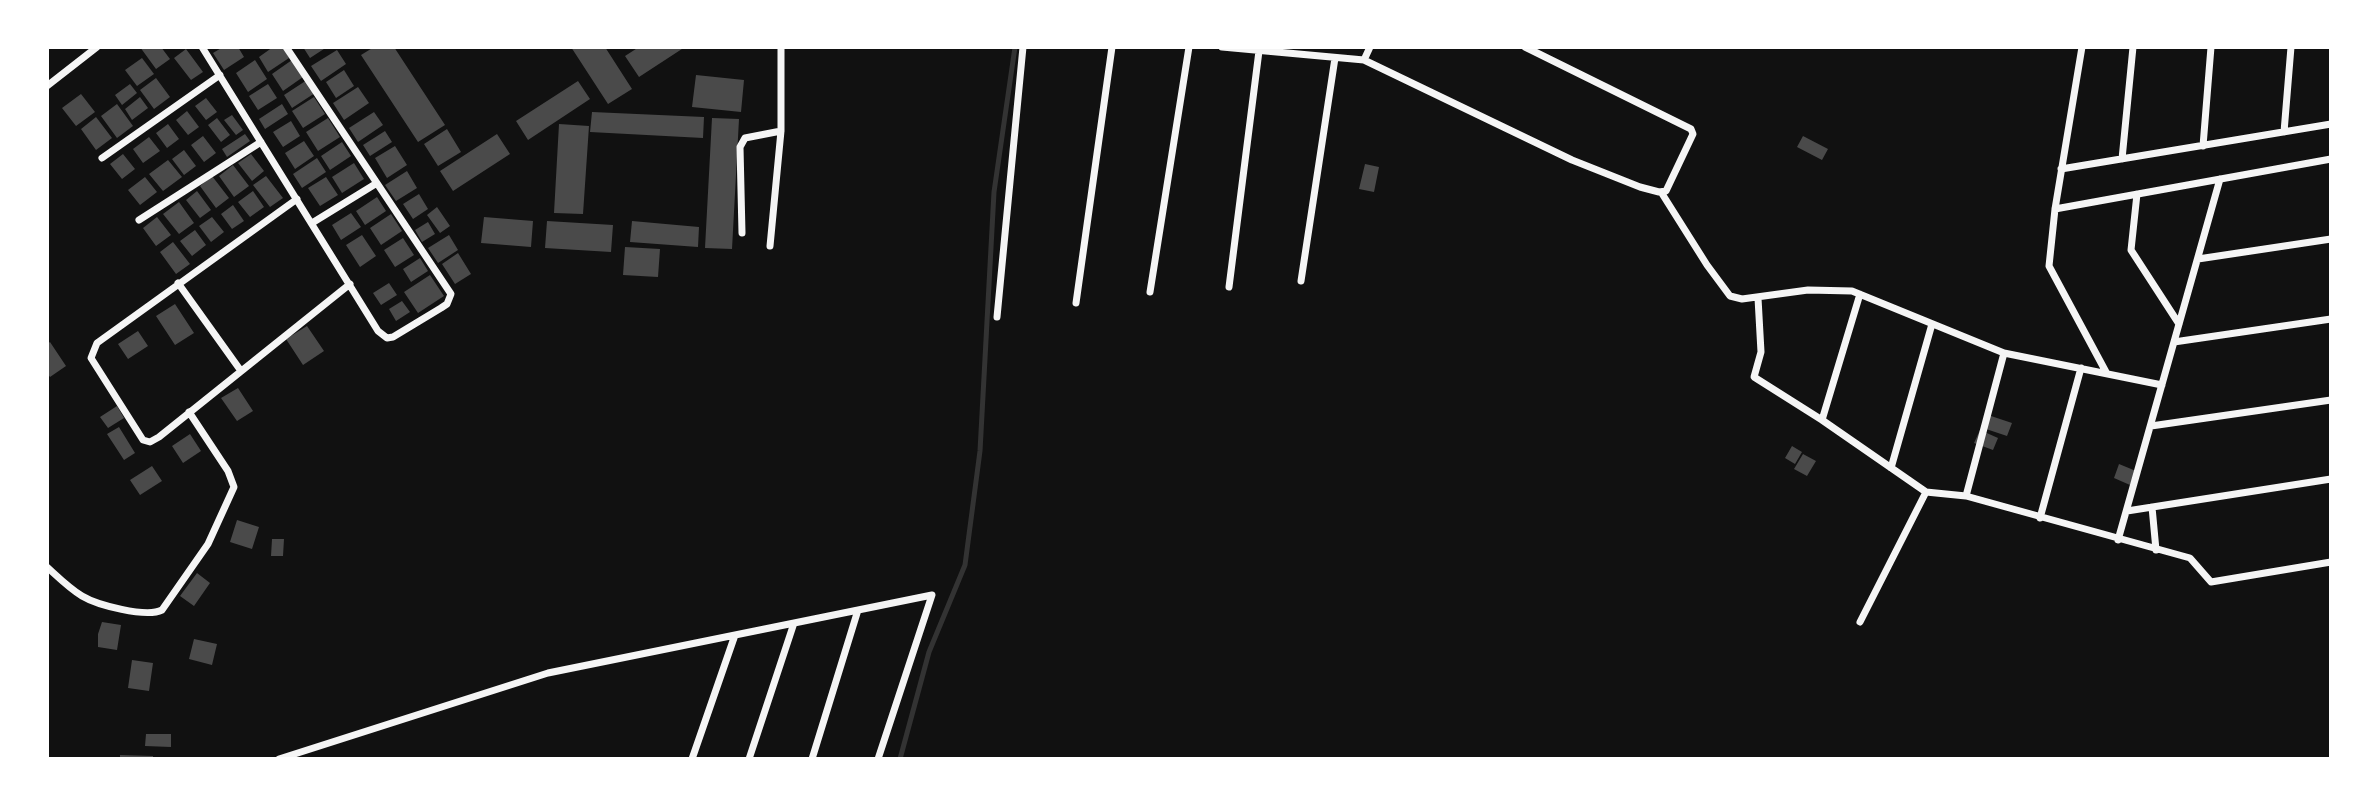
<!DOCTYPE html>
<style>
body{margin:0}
#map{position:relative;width:2378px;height:806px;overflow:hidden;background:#111;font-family:"Public Sans",sans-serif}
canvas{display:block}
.frame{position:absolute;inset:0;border:49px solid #fff;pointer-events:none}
</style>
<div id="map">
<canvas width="2378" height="806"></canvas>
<div class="frame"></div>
</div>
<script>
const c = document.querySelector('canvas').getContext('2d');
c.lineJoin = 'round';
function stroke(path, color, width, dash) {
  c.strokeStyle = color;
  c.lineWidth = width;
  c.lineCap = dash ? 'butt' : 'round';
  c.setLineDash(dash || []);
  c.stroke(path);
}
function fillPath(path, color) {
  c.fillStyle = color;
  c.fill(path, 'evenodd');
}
stroke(new Path2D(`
 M900 759 929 652 965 565 980 451 994 192 1015 47`), '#333', 5);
fillPath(new Path2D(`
 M140 47H161L170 59 156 69Z
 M223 47H238L244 57 224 70 213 53Z
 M273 47H283L289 58 268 72 259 57Z
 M303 47H327L310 58Z
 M374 47H394L445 125 418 142 361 55Z
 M571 47H605L632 89 608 104Z
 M639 47H685L639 77 625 56Z
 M186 49 203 72 191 80 174 58Z
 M337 50 346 64 321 81 311 66Z
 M142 58 154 74 137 86 125 70Z
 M255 60 267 79 248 92 236 73Z
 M292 60 303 77 283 91 272 74Z
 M344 70 354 86 336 98 326 82Z
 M696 75 744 80 741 112 692 107Z
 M156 78 170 97 154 109 140 90Z
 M307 80 315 93 292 108 284 95Z
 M578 81 590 99 528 140 516 121Z
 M130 84 137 93 122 105 115 95Z
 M268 84 277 98 258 110 249 96Z
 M358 87 369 103 344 120 333 103Z
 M81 94 95 112 76 126 62 108Z
 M140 97 148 108 132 120 125 109Z
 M314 97 325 114 303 128 292 111Z
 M206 98 217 112 206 120 195 106Z
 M117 104 133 126 117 138 101 116Z
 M282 104 288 114 265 129 259 119Z
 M187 111 199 127 188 135 176 120Z
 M374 112 383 125 358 142 349 128Z
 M592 112 704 117 703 138 590 132Z
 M232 115 243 130 236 135 224 120Z
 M96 117 112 138 96 150 81 129Z
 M217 118 230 135 221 142 208 125Z
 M328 118 340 137 318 151 306 132Z
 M712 118 739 119 732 249 705 248Z
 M291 121 300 136 283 147 273 132Z
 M168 124 179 139 167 148 156 133Z
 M559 124 589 126 583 214 554 213Z
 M447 129 461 152 438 166 424 144Z
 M385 131 392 142 370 156 363 145Z
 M245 134 250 141 227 157 222 149Z
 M497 134 510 154 453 191 440 171Z
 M203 136 216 153 204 162 191 145Z
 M1803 136 1828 149 1822 160 1797 147Z
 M149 137 160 151 143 163 133 149Z
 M304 141 314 156 295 169 285 153Z
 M342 142 351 156 330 170 321 156Z
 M395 146 407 165 387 178 375 158Z
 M184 150 196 166 184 175 172 159Z
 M123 154 135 169 122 179 110 164Z
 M251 154 264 171 252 181 238 163Z
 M317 158 326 172 302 188 293 174Z
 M168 160 182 177 163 191 149 174Z
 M354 163 364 179 342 193 332 177Z
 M1365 164 1379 167 1374 192 1359 189Z
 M233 165 249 186 234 197 219 176Z
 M407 171 417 188 396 201 385 185Z
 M212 176 229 198 216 208 200 186Z
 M266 176 283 198 270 207 253 185Z
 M145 177 157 192 140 205 128 190Z
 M326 177 338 195 320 206 308 188Z
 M197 191 211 210 200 218 186 200Z
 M253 191 264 207 250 217 238 202Z
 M419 194 428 209 413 219 403 204Z
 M377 197 386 211 365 225 356 211Z
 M179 202 194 223 179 234 163 214Z
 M233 205 244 221 232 229 221 214Z
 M437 207 450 226 440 233 427 215Z
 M351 213 361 227 341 240 332 225Z
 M391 214 402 231 381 245 370 228Z
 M157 217 171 235 156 246 143 228Z
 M212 217 224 232 211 242 199 226Z
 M484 217 533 221 531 247 481 243Z
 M547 221 613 225 611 252 545 248Z
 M632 221 699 227 698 247 630 242Z
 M428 222 435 234 422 242 415 230Z
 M195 230 206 245 192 256 180 241Z
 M362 235 376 256 360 267 346 245Z
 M449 235 458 250 438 263 428 248Z
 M403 238 414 255 395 267 384 250Z
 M173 242 190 264 176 274 160 252Z
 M625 247 660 249 658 277 623 275Z
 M458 253 471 274 455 284 442 264Z
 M420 258 428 271 411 282 403 269Z
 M430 275 444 296 418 313 404 292Z
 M389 283 397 295 381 305 373 293Z
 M402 301 410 312 396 321 389 309Z
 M175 304 194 333 175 345 156 316Z
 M307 326 324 351 303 365 286 339Z
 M138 331 148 346 128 359 118 344Z
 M50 342 66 366 50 377 47 373V344Z
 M238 388 253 411 237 421 221 398Z
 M117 406 124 418 108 428 100 417Z
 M1988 415 2012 423 2007 436 1983 428Z
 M119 427 135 453 124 460 107 434Z
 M1980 430 1998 438 1993 450 1974 443Z
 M190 434 201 451 183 463 172 446Z
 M1792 446 1802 452 1795 464 1785 458Z
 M1803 454 1816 461 1807 476 1794 469Z
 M2119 464 2136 471 2130 485 2114 478Z
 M152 466 162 481 140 495 130 480Z
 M237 520 259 527 252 549 230 542Z
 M272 539H284L283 556H271Z
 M197 573 210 583 194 606 180 596Z
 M102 622 121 625 117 650 98 647V634Z
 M194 639 217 644 212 665 189 659Z
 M132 660 153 663 149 691 128 688Z
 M146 734H171V747L145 746Z
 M120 755 153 756V759H120Z`), '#4a4a4a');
stroke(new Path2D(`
 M202 47 378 331 387 338 393 337 441 308 447 304 451 294 286 47
 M1222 47 1364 60 1572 160 1640 187 1659 192 1666 191 1693 134 1691 129 1525 47
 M2082 47 2055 209 2049 266 2106 372
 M1364 60 1370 47
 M47 86 97 47
 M2284 132 2291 47
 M2203 146 2211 47
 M102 158 220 75
 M2122 159 2133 47
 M2061 169 2331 124
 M1661 192 1707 265 1730 296 1742 299 1808 290 1852 291 2004 353 2162 385
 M2137 194 2131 250 2179 324
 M297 199 97 343 91 358 143 440 150 442 159 437 350 284
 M2055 209 2331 159
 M139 220 261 142
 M312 223 377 183
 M742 233 740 147 745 138 781 131
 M770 246 781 131V47
 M2198 259 2331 239
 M1301 281 1335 58
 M178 283 241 371
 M1229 287 1259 51
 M1150 292 1189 47
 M1758 298 1761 352 1754 377 1822 420 1926 492 1966 496 2190 558 2211 582 2331 562
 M1076 303 1112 47
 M997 317 1023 47
 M2174 342 2331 319
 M1822 420 1860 294
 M2151 426 2331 400
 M1891 468 1932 324
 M1966 496 2004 353
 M2152 507 2156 550
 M2127 511 2331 479
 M2040 518 2081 368
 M2118 540 2220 179
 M47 567C58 577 69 588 82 596 97 605 146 618 162 610L208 544 234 487 228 471 189 412
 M1860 622 1926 492
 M279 759 548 673 932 595 878 759
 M692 759 735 635
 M749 759 794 623
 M812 759 858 610`), '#f5f5f5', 7);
</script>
